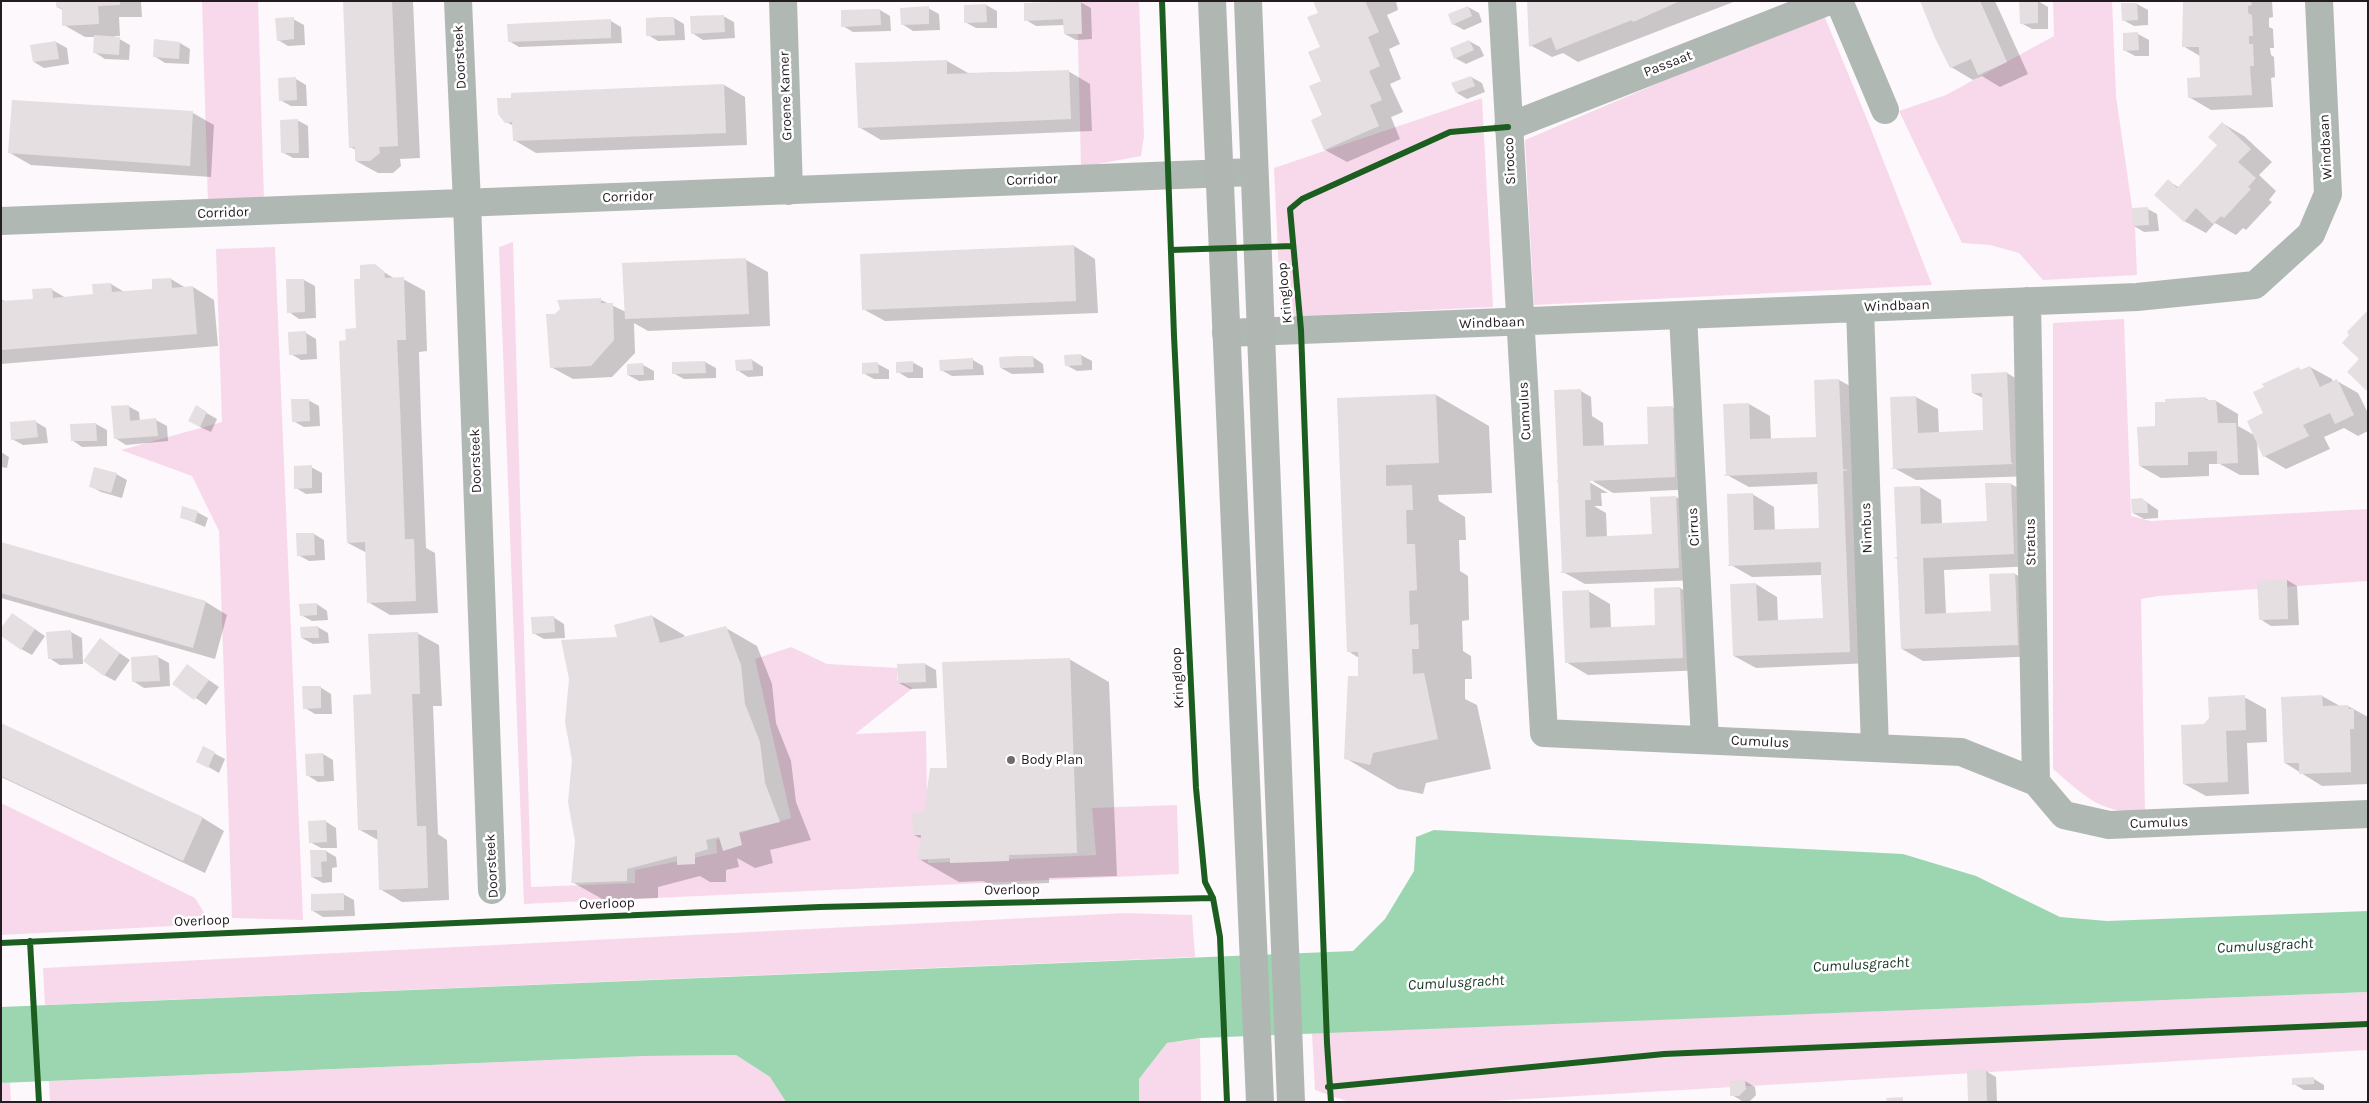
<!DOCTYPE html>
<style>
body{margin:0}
#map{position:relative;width:2369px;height:1103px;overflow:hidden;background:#fdf8fb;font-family:Karla,sans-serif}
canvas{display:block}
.frame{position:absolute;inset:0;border:2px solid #241c21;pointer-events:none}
</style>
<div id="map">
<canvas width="2369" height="1103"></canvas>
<div class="frame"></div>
</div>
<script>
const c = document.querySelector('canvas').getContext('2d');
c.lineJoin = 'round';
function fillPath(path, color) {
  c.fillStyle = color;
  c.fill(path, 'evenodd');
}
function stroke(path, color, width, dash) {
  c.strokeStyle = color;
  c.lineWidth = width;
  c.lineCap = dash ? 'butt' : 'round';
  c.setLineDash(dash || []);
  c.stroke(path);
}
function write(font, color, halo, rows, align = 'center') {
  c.font = font + ' Karla,sans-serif';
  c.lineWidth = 5;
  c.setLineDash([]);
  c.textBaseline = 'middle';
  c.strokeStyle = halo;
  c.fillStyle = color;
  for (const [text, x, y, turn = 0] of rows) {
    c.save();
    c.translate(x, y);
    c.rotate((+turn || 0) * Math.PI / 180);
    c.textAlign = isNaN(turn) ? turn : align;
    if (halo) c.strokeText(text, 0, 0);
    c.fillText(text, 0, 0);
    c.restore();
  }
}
fillPath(new Path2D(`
 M202 1H258L264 201 208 203Z
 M1077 1H1139L1144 136 1141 156 1081 167Z
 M2053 1H2112L2116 96 2135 228 2137 275 2043 280 2019 253 1990 245 1962 243 1899 111 1946 95 2054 36Z
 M1823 13 1869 124 1932 285 1534 305 1525 140Z
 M1482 98 1493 307 1281 317 1274 168Z
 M513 242 531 887 635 883V870L717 853 716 840 791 818 755 659 791 647 827 664 898 668 897 680 913 688 855 734 926 731 928 863 1096 855 1092 808 1177 805 1179 874 524 904 499 247Z
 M275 247 303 920 232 918 219 531 192 476 121 450 222 422 216 249Z
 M2124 319 2131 516 2151 521 2368 509V581L2158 596 2141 599 2145 812C2100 814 2085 796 2053 769V323Z
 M1 803 195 898 211 924 1 935Z
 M1125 913 1192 915 1195 957 45 1005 43 968Z
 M2368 992V1050L1475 1102H1349L1315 1090 1312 1033Z
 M1200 1038 1201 1102H1139V1079L1167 1043Z
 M736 1055 770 1077 786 1102H50L49 1081 645 1056Z
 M1 1083H10L11 1102H1Z`), '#f8d9eb');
fillPath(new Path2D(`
 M1434 830 1903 854 1976 876 2060 917 2107 921 2368 911V992L1200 1038 1167 1043 1139 1079V1102H786L770 1077 736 1055 645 1056 1 1083V1007L1353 951 1385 919 1414 871 1416 837Z`), '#9cd6b1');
fillPath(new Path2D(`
 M57 1H141L142 17H119L120 36H114L130 45 129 60 105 59 94 52 95 37H85L64 25 63 10 57 7Z
 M344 1H413L420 158 400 159 401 166 393 173H378L356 161V150L350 147Z
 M1314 1H1396L1398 10 1387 15 1400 44 1389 49 1401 79 1390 84 1403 112 1391 117 1400 139 1347 162 1325 150 1320 14Z
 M1528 1H1736L1578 62 1563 53 1552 57 1530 45Z
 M1922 1H1995L2028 74 2000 87 1982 76 1973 80 1951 67Z
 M2021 1H2038L2048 7V29H2032L2021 23Z
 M2183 1H2272L2273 17 2269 18V27L2273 29 2274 48H2270L2271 55 2274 57 2275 77 2271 78 2273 107 2211 110 2189 97 2201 78 2200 56 2183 46Z
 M1080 2 1091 8 1092 39 1076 40 1065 34V25L1036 26 1026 20Z
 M2137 4 2148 10V25L2134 26 2123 20Z
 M986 5 997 11V28H976L965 22Z
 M1468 7 1479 13 1482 22 1464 30 1453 24Z
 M928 8 939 14 940 30 913 31 902 24Z
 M880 10 890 16 891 31 853 32 843 26Z
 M723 16 734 22 735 38 703 40 692 33Z
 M674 18 684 24 685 40 658 41 648 35Z
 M293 19 304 25 305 45 288 46 278 40Z
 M611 21 621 27 622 43 519 47 509 41Z
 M2124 34H2138L2149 40V56H2135L2124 50Z
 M1469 41 1480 47 1484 56 1466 64 1455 58Z
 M56 42 67 48 69 64 44 68 34 62Z
 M180 43 190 49 189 64 165 63 154 56Z
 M947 61 968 73 1068 71 1090 84 1092 131 881 140 859 127Z
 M1471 77 1482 83 1485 92 1467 99 1457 93Z
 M296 79 306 85 307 106H291L280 100Z
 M724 85 745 97 747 145 536 153 514 140V126L506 122Z
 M193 113 214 125 211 177 31 165 10 153Z
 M297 120 308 126 309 158H293L282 152Z
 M2222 123 2244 136 2272 162 2259 175 2276 191 2269 200 2272 202 2246 230 2243 228 2236 235 2215 223 2206 233 2184 221 2168 181 2180 188 2219 145Z
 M2146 208 2157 214 2159 231 2144 232 2134 226Z
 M1074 246 1095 259 1098 313 885 321 863 309Z
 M746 260 768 272 770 326 648 331 634 323 635 353 612 377 573 379 551 367 555 315 601 300 626 312 624 265Z
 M374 266 400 282 403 279 425 291 427 351 419 352 421 419 426 548 435 553 438 613 390 615 368 602 367 553 348 543 347 341 358 329 361 281Z
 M171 279 186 288 193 287 214 300 218 346 1 364V299L6 302 35 300 51 289 66 298 94 295 111 284 126 293 154 290Z
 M304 280 315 286 316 318 299 319 289 312Z
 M306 333 316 339 317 359 301 360 291 354Z
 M1081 355 1092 361V370L1077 371 1066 365Z
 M1033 357 1043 364 1044 373 1012 374 1001 368Z
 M752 360 763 367V376L748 377 737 370Z
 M973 360 983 366 984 375 952 376 941 370Z
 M705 362 716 368V378L684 379 673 373Z
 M912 362 923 368V378H908L898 372Z
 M878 364 889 370V379H874L863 373Z
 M643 365 654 371V380L639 381 628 375Z
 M2310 367 2332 379 2333 382 2337 381 2358 393 2368 413V431L2358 436 2344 428 2324 437 2330 449 2286 469 2264 456 2257 441 2259 475H2240L2220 464H2209V476L2161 478 2140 466 2157 428 2205 398 2210 401H2216L2238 414V426L2254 435 2265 413 2299 369 2302 371Z
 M2007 373 2017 379 2032 476 1916 480 1894 468 1916 397 1938 409 1939 433 1984 431 1983 398 1973 393Z
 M1839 380 1850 386 1871 663 1756 668 1734 656 1756 584 1777 597 1778 621 1824 619 1822 575 1752 577 1731 565 1752 494 1774 507 1775 531 1821 529 1819 484 1749 487 1727 475 1749 404 1770 416 1771 440 1817 438Z
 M1581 391 1591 397 1592 416 1603 423 1604 447 1649 445 1672 407 1694 420 1697 489 1613 493 1586 477 1584 479 1608 493H1601L1602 506H1594L1606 513 1607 537 1653 535 1676 497 1697 510 1700 580 1585 584 1563 572Z
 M1436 395 1489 426 1492 493 1438 495 1439 501 1465 517 1466 540H1459L1460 571 1468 576 1469 620 1462 621 1463 651 1471 656 1472 679H1465V699L1477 705 1491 769 1426 783 1423 794 1398 789 1345 758 1359 678V658L1348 651 1338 399Z
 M308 400 319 406 320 426 304 427 293 421Z
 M128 406 139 412 140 421 156 420 167 426 168 441 126 445 115 438Z
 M196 407 217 419 211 432 200 427Z
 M36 422 46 428 48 443 23 445 12 439Z
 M96 424 107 430V446L82 447 72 440 71 425Z
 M1 452 9 457 7 468 1 467Z
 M311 467 322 473V493L306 494 296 488Z
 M116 474 127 480 122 498 101 492 90 486Z
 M2011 484 2033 496 2036 566 1944 570 1946 614 1992 612 2015 574 2036 586 2039 656 1923 661 1902 649 1920 487 1941 500 1942 524 1988 522Z
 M2142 499 2158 510V518L2144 519 2133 513Z
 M197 512 208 518 205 527 181 517Z
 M314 534 324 540 325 560 309 561 298 555Z
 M1 544 206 602 227 615 215 659 1 598Z
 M2287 580 2297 586 2299 625 2271 626 2260 619Z
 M1680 588 1701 600 1704 670 1588 675 1566 662 1588 591 1610 604 1611 628 1657 626Z
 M317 604 327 611 328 620 312 621 301 615Z
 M652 616 684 635 685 638 726 628 757 646 772 684 776 723 791 761 796 802 811 840 770 850 773 863 755 868 737 858 739 867 726 870V882H710L700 876 658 887V898L604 900 572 882 619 638Z
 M553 617 564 624 565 638 544 639 533 633Z
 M23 621 45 636 32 655 21 649Z
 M318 627 328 633 329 643 313 644 302 638Z
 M71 632 82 638 83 664 60 665 49 658Z
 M417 633 439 645 442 706H433L438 834 447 840 449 900 402 902 380 889 378 840 360 830 372 695Z
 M100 640 130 660 115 681 104 675Z
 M158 657 169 663 170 686 144 688 133 681Z
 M1069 659 1109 682 1117 876 1049 878V883L991 885 983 881 959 882 919 859 922 839 914 835 948 769Z
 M925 664 936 670 937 688 910 689 899 683Z
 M187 665 219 687 206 705 174 683Z
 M320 687 331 694 332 714H315L305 708Z
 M2322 696 2340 706H2348L2368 717V784L2322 786 2285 763Z
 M2244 697 2266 709 2267 742 2247 743 2249 794 2206 796 2184 784 2204 725Z
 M1 724 203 818 224 831 205 873 1 777Z
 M204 748 225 759 219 773 198 761Z
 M323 754 333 760 334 781 318 782 307 775Z
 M325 821 336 828 337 848H321L310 842Z
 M326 851 336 857 337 867 332 868V882L323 883 312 877Z
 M343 894 354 900 355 916 323 917 313 911Z
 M1986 1071 1996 1077 1997 1102H1970Z
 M2314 1079 2324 1085V1090H2304L2294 1084Z
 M1745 1081 1755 1087 1756 1095 1750 1101H1742L1732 1095Z`), '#0003');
fillPath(new Path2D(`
 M56 1H120V5L98 6 99 24 62 26V8L56 7Z
 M343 1H392L398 146 379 147 380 153 370 161H355V147L349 148Z
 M1081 1 1082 34H1064L1063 19 1024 21V3Z
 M1313 1H1365L1379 32 1368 37 1380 66 1369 71 1382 100 1370 105 1379 126 1324 150 1311 120 1322 115 1309 86 1321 81 1308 52 1320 47 1307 17 1318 13Z
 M1527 1H1680L1633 22 1632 20 1556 50 1551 37 1529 47Z
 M1920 1H1980L2007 62 1978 75 1971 59 1950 68 1935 38Z
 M2019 1H2038V23L2020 24Z
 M2183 1H2251L2252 5 2248 6V13L2252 15 2253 36H2249V44H2253L2254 66H2250L2252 95 2188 98 2187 78 2200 77 2199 47H2182Z
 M2121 3H2137L2138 20 2122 21Z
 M986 4 987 22 964 23V5Z
 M929 6V24L901 25 900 8Z
 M1468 6 1472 16 1452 25 1448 14Z
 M880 9 881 25 841 27V10Z
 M724 15 725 32 691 34 690 16Z
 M294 17V39L277 41 275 18Z
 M660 17H674L675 35 646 36V18Z
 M611 19V38L508 42 507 24Z
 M2138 32 2139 50 2123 51V33Z
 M94 35 120 37 119 55 93 53Z
 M154 39 180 42 179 59 153 57Z
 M1469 40 1474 50 1454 59 1450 48Z
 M56 41 59 59 33 62 30 45Z
 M947 60V74L1069 70 1071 119 858 128 855 63Z
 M1471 76 1475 86 1456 93 1451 83Z
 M296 77 297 100 279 101 278 78Z
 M724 84 726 133 513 141 512 122 505 123 498 114 497 98H511V93Z
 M12 100 193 111 190 166 8 153Z
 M298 119 299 153H281L280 120Z
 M2222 122 2251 149 2238 162 2256 178 2248 187 2251 189 2224 218 2221 216 2213 224 2196 208 2184 222 2154 195 2168 179 2177 188 2197 167 2217 145 2208 137Z
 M2148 207 2149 225 2132 226V208Z
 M1074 245 1076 301 862 310 860 254Z
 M746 258 749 314 625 319 622 263Z
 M375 264 384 271 385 278 404 277 406 340H397L400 406 405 539H414L416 601 367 603 365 542 347 543 339 341 346 340 345 329 356 328 354 279H360V265Z
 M171 278 172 288 193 286 197 334 1 350V301L33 299 32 289 52 288 53 298 93 294 92 284 111 283 112 292 152 289V279Z
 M286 279H304L305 312 287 313Z
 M601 298V303H613L614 340 591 366 550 368 546 314H555L560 309 557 300Z
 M2368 310V392L2347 372 2359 359 2342 343 2349 335 2347 332Z
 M306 331 307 354 289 355 288 332Z
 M1081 354 1082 365 1065 366 1064 355Z
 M1017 356H1033L1034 367 1000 368 999 357Z
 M973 358V369L940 371 939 360Z
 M752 359 753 370 736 371 735 360Z
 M705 361 706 373 672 374V362Z
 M913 361V372L896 373V362Z
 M878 362 879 373 862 374V363Z
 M643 363 644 375H627V364Z
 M2310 366 2320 387 2337 379 2354 415 2335 424 2330 413 2303 425 2309 436 2263 457 2247 421 2263 413 2253 392 2264 387 2262 384 2299 367 2300 370Z
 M2007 372 2011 462 2013 464 1891 469 1893 467 1890 397 1916 396 1918 433 1983 430 1982 393H1972L1971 374Z
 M1839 379 1843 469 1848 470 1843 471 1850 652 1733 656 1730 584 1756 583 1758 621 1823 618 1821 581V562L1727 566 1729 564 1727 494 1753 493 1754 530 1819 528 1817 472 1723 476 1726 474 1723 404 1749 403 1750 439 1816 437 1814 380Z
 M1581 389 1583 446 1648 444 1647 407 1673 406 1675 477 1590 481 1591 500H1585L1586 537 1652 534 1650 497 1676 496 1679 568 1560 573 1562 571 1558 482H1556L1558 480 1554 390Z
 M1436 394 1439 463 1386 465V486L1412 485 1413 510H1406L1407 544H1415L1417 590 1409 591 1410 625 1418 624 1419 649H1412L1413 674 1424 673 1438 739 1373 753 1370 765 1344 759 1348 676H1358V652H1347L1337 398Z
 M2205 397 2206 400H2216L2218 423H2236L2238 463 2217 464V451L2188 452V465L2139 466 2137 427 2155 426V402H2165V399Z
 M291 399H309L310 421 292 422Z
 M129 405 130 421 156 418 158 436 114 439 111 406Z
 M196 405 207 412 200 427 188 421Z
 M36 420 38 437 11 440 10 422Z
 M96 423 97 441H71L70 424Z
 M312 465V488L294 489V466Z
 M94 467 117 473 111 493 89 487Z
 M1985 483H2011L2014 554 1923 558 1925 614 1991 611 1989 574 2015 573 2018 645 1901 649 1897 559 1894 557H1897L1894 487 1920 486 1921 524 1987 521Z
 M2142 498 2147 503 2148 513H2132L2131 499Z
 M182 506 198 511 195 522 180 518Z
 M296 533H314L315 555 297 556Z
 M1 542 206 601 193 648 1 593Z
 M2287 579 2288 619 2259 620 2257 581Z
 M1680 587 1683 658 1565 663 1562 591 1589 590 1590 628 1655 625 1654 588Z
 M317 603V615L300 616 299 604Z
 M12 613 35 629 21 650 1 636V628Z
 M652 615 660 643 726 626 741 665 745 704 760 742 765 783 780 822 739 832 742 845 723 851 719 837 706 840 708 849 695 853V864L677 865V856L627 869V881L571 883 575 841 568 802 572 760 565 722 569 679 561 640 617 637 614 625Z
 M554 616 555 632 532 634 531 617Z
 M318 626 319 638H301L300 627Z
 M71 630 73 658 48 659 46 632Z
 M418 632 420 694H412L417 826H426L428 888 379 890 377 830H358L353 695 371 694 368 634Z
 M100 638 120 653 104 676 83 661Z
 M158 655 160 681 132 682 131 657Z
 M1070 658 1077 853 1009 855V861L950 863V858L917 860 921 835H913L912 813 924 812 930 768H947L942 662Z
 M925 663 926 682 898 683 897 664Z
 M187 664 209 680 194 700 172 684Z
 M302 686H321V708L303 709Z
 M2245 695 2246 730 2226 731 2228 782 2183 784 2181 725 2204 724 2209 718 2208 697Z
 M2322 695 2323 706 2348 705 2349 709 2354 708V729H2350L2351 772 2299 774V763H2284L2281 697Z
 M1 723 203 817 183 861 1 776Z
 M203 746 215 752 208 768 196 762Z
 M323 753 324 776H306L305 754Z
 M326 820 327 842 309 843 308 821Z
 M310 850H326L327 861 321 862 322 877H311Z
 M344 893V910L311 911V894Z
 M1986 1069 1987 1102H1968L1967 1070Z
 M2314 1077V1084L2292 1085V1078Z
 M1745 1080 1746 1089 1739 1096H1730V1081Z
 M1903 1097V1102H1887L1886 1098Z`), '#e5dfe2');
stroke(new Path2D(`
 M458 1 467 203 492 890
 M783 1 789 191
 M1502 1 1544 733 1961 752 2036 782 2064 815 2109 825 2368 814
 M1839 1 1885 110
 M1508 127 1829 1
 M1 221 1254 172
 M2027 301 2036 782
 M1860 308 1875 748
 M1683 315 1705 740
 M1226 333 2137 297 2255 285 2311 234 2328 194 2319 1`), '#b0b8b3', 28);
stroke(new Path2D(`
 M1212 1 1260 1102
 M1248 1 1291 1102`), '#b0b7b2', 28);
stroke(new Path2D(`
 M1162 1 1174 336 1196 788 1205 882 1213 898 1220 937 1227 1102
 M1171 250 1293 246
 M30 941 39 1102
 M1 943 820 907 1213 898
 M1328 1087 1664 1054 2368 1024
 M1331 1102 1327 1043 1301 330 1290 209 1302 199 1450 132 1508 127`), '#1b5e20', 6);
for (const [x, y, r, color] of [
 [1011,760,5,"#70696d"]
]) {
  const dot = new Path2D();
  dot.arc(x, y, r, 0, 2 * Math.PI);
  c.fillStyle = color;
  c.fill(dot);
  stroke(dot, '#fff', 2);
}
write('14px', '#241c21', '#fff', [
 ["Doorsteek",460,57,-93],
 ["Passaat",1668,64,-21],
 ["Groene Kamer",786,96,-92],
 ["Windbaan",2326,147,-93],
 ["Sirocco",1510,161,-93],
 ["Corridor",1032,180,-2],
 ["Corridor",628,197,-2],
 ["Corridor",223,213,-2],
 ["Kringloop",1285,293,-95],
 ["Windbaan",1897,306,-2],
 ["Windbaan",1492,323,-2],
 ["Cumulus",1525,411,-93],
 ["Doorsteek",476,461,-92],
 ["Cirrus",1694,527,-93],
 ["Nimbus",1867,528,-92],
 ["Stratus",2031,542,-91],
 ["Kringloop",1178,678,-93],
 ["Cumulus",1760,742,3],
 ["Cumulus",2159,823,-2],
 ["Doorsteek",492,866,-93],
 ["Overloop",1012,890,-1],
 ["Overloop",607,904,-2],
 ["Overloop",202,921,-2]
]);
write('14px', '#241c21', '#fff', [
 ["Body Plan",1021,760]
], 'left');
write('italic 15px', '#10341f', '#fff', [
 ["Cumulusgracht",2265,946,-3],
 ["Cumulusgracht",1861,965,-3],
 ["Cumulusgracht",1456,983,-3]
]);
</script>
